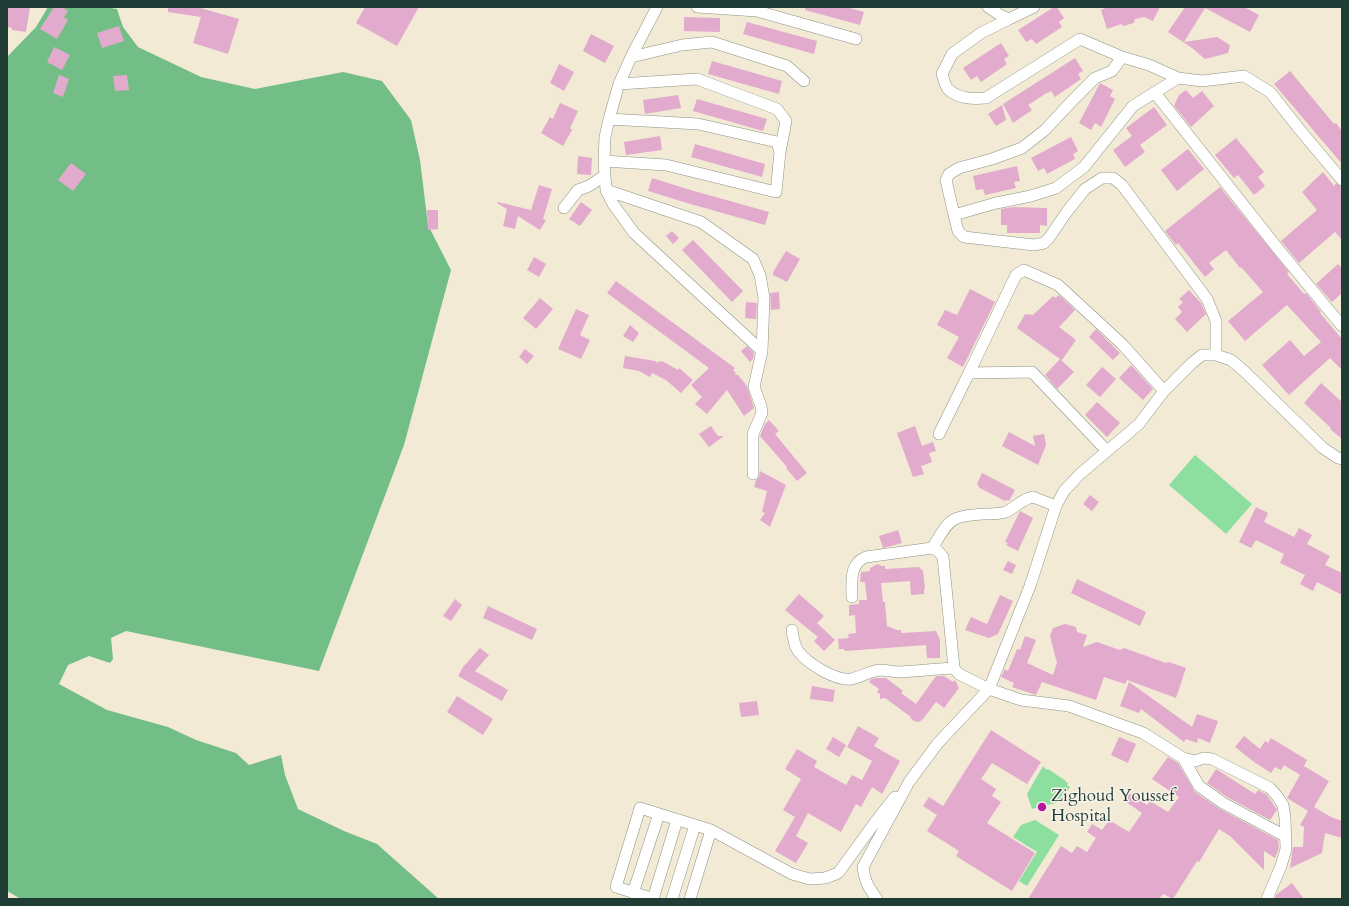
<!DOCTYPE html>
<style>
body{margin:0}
#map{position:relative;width:1349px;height:906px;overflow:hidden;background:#f2ead4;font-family:Cardo,serif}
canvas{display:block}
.frame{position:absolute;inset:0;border:8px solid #1f3d34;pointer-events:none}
</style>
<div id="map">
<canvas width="1349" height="906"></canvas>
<div class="frame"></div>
</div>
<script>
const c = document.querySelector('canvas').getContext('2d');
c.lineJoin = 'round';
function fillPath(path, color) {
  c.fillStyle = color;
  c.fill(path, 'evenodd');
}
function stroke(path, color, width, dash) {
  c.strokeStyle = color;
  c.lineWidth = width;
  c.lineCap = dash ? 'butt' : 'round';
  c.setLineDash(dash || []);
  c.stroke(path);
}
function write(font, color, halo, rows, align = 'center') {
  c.font = font + ' Cardo,serif';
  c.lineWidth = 3;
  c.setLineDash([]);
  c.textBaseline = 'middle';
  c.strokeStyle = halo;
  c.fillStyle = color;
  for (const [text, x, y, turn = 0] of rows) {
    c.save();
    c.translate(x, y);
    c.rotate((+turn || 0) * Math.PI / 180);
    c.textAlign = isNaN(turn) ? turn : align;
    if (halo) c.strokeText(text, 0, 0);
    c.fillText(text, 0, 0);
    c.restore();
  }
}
fillPath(new Path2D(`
 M1195 455 1252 504 1226 534 1169 485Z
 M1043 766 1047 770 1048 769 1066 781V782L1068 783 1067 785 1070 787 1062 799 1059 802 1032 809 1027 794Z
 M1035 820 1059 835 1027 886 1019 881 1037 852 1013 837 1021 825Z`), '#8ddf9f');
fillPath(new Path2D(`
 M48 7H105L117 9 123 27 138 47 201 77 255 89 343 72 382 81 411 120 420 160 428 225 451 270 404 445 319 671 126 631 111 638 113 659 110 663 89 656 68 665 59 684 107 710 168 727 196 740 236 753 249 765 281 755 285 775 298 809 344 831 377 844 439 899H21L7 891V57L36 27Z`), '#72be86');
fillPath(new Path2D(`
 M7 7H30L26 32 12 30V28L7 27Z
 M54 7H62L68 11 64 17 68 20 57 39 40 29Z
 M168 7H197L239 19 228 54 193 43 201 17 168 12Z
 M365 7H419L397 46 356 23Z
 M805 7H846L864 12 860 25 805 10Z
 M1054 7H1057L1064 18 1059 22 1062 27 1036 44 1032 39 1026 42 1018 30Z
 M1108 7H1160L1153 21 1144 17 1135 19 1134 23 1123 26 1121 24 1107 29 1101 10Z
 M1185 7H1244L1259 15 1250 32 1205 8 1184 42 1217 37 1230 45 1228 53 1205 59 1192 48 1168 32Z
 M684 17 720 18V32L684 31Z
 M747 22 817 41 814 54 743 34Z
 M119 26 124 41 102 48 97 33Z
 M591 34 614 46 605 63 583 51Z
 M1001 43 1009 56 1004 59 1007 64 981 82 977 76 971 80 963 68Z
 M54 47 70 55 62 70 47 62Z
 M1075 58 1083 71 1078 74 1081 79 1055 97 1051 91 1045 94 1028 105 1032 110 1013 123 1003 104Z
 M712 61 782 81 779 94 708 74Z
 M559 64 574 72 564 91 550 83Z
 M1290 71 1334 124 1336 123 1342 131V164L1274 84Z
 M59 75 69 79 63 97 53 93Z
 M127 75 129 90 115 91 113 76Z
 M1100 83 1113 90 1110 96 1115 99 1101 127 1095 123 1091 130 1079 123Z
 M1186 90 1193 98 1202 91 1214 106 1191 127 1174 106 1179 95Z
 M678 95 681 108 645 114 643 100Z
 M697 99 767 119 763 131 693 111Z
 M560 103 578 111 570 128 572 130 563 146 541 133 550 117 553 119Z
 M1002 105 1006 120 996 126 988 114Z
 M1154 107 1167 125 1140 145 1145 152 1125 167 1113 150 1132 136 1126 128Z
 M660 136 662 150 626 155 624 142Z
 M1071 137 1078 151 1073 154 1075 159 1047 174 1044 168 1038 171 1031 158Z
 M1236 138 1264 172 1258 177 1265 186 1254 195 1238 175 1234 178 1215 155Z
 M695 144 765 164 762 177 691 157Z
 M1188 149 1204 169 1177 191 1161 170Z
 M578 156 592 158 591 175 577 174Z
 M71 163 86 174 73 191 58 180Z
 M1017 166 1020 181 1014 182 1016 188 985 195 983 189 976 190 973 176Z
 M1323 172 1334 186 1336 183 1342 187V240L1335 232 1299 263 1281 241 1317 210 1302 192Z
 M652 178 694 191 769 212 765 225 687 203 648 191Z
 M539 185 552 189 543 219 546 220 540 230 518 216 515 229 503 226 507 209 497 203 498 202 531 210Z
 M1220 187 1289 272 1287 274 1304 294 1306 293 1321 312 1320 313 1342 339V370L1330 358 1289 395 1262 365 1290 340 1304 356 1321 342 1287 305 1245 341 1228 321 1263 292 1241 267 1240 268 1226 250 1209 263 1214 269 1205 277 1178 243 1176 245 1165 231Z
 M581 202 592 210 580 226 569 219Z
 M1013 207 1047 208V226L1040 225V233H1007V225H1001V209Z
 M427 210H438V229L428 230Z
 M672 231 679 238 673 244 666 236Z
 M693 240 743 291 732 302 682 250Z
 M786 251 800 259 787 282 773 275V272Z
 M534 257 546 264 539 277 527 270Z
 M1338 264 1342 268V293L1332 302 1316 284Z
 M616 281 735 368 733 370 736 373 734 374 738 375 747 386 754 408 744 416 727 390 707 414 695 404 702 397 691 385 709 368 607 293Z
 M970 289 995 302 963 367 947 358 959 337 937 325 945 310 957 315Z
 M1189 290 1201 303 1206 314 1187 332 1175 319 1182 312 1178 307 1183 302 1179 299Z
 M779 292 780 309 771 310 770 293Z
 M1059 295 1075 310 1059 327 1076 340 1062 360 1060 359 1074 372 1057 389 1045 375 1060 359 1017 328 1025 314 1033 315 1053 296 1055 298Z
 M540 298 553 309 536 329 523 318Z
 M746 302 757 303 756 319 745 318Z
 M576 309 589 315 580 335 590 340 581 359 558 349Z
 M630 325 639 333 633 342 623 336Z
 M1096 329 1120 353 1113 360 1089 337Z
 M747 346 754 353 753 359 750 362 741 351Z
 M525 349 534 356 527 364 519 357Z
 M625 356 655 361 658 363 659 361 664 362 678 370 679 368 693 380 681 393 666 380 652 373 650 377 639 371 623 368Z
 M1131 365 1153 389 1143 400 1119 378Z
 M1102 367 1116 379 1100 397 1086 385Z
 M1321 383 1342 402V439L1330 429 1331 428 1304 403Z
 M1097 402 1120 423 1107 437 1085 415Z
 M769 420 779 431 775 434 807 473 797 481 786 468 787 467 760 436 765 424Z
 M711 426 718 436H724L709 447 699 434Z
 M915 426 922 446 933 442 936 451 929 453 932 462 921 466 924 474 913 477 897 433Z
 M1009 432 1035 446 1033 436 1044 434 1046 445 1038 465 1002 446Z
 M760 471 786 485 770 527 760 520 765 513 762 512 767 491 754 487 756 480 759 477Z
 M982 473 1015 490 1009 501 1006 500 1005 501 978 487 979 486 977 484Z
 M1090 495 1099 502 1092 511 1083 504Z
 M1256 507 1268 513 1264 522 1294 537 1299 528 1312 535 1307 544 1330 556 1325 565 1342 573V595L1317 582 1313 591 1300 584 1305 575 1280 563 1284 554 1256 540 1251 548 1239 542Z
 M1020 511 1033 518 1018 551 1006 545 1008 543 1005 542Z
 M898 530 902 543 883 548 879 536Z
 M1008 561 1016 565 1012 574 1003 570Z
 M878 564 881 566H885V569L919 567 923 571 925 588 924 589V594L911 595 910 581 881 583 883 602H885L887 626 897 630H901V633L936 631 940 640V658H927L926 645 845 651 844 649H839L838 639 849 638 848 634 856 633 855 615 849 616V605L859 604V600H867L865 582H860L861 572 870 571V568Z
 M1077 579 1146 612 1140 626 1071 593Z
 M799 594 824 616 817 623 835 640 824 651 814 641 818 637 785 610Z
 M1000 595 1013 601 998 634 989 638 965 630 971 617 987 624Z
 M455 599 462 605 451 621 443 616Z
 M488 606 537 629 532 640 483 618Z
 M1065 624 1076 627 1077 632 1087 635 1083 647 1097 642 1120 650 1124 648 1166 663 1169 662 1186 668 1176 698 1127 680 1125 684 1104 677 1096 700 1042 682 1036 695 1012 687 1014 683 1001 677 1005 669 1008 671 1017 649 1020 650 1025 636 1036 640 1027 663 1053 675 1057 663 1050 636 1053 628Z
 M480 648 489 655 475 671 508 690 502 701 458 676 463 667Z
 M936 676H944L953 682 955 680 959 688 944 708 936 702 923 719 919 722 914 721 910 718 911 717 885 698 880 699V694L877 692 879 689 869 682 871 679 875 678H886L903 691 901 693 916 704Z
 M1129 682 1192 727 1197 714 1218 721 1210 743 1198 738 1197 743 1186 739 1184 742 1141 709 1139 713 1120 706Z
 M812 686 835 690 833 702 810 699Z
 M457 696 493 719 483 735 447 712Z
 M757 701 759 715 741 717 739 703Z
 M858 726 879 738 874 746 900 761 882 794 872 787 861 807 856 804 841 832 808 813 796 836 808 843 796 863 775 851 795 817 783 810 801 779 785 769 797 749 817 761 814 767 846 785 852 775 862 780 872 761 847 747Z
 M991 730 1041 762 1027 784 992 763 981 779 996 789 992 796 1001 802 987 823 1035 853 1012 891 956 856 959 851 927 831 937 815 923 806 929 797 943 806Z
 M1244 736 1260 749 1265 741 1268 743 1271 738 1307 760 1304 766 1329 781 1314 807 1331 817 1342 821V838L1325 833 1322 853 1290 868 1293 847H1303L1304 827 1300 825 1308 811 1287 798 1300 775 1284 765 1281 770 1275 767 1271 773 1254 762 1235 747Z
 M833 737 846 745 839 757 826 749Z
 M1119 737 1136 744 1128 763 1111 755Z
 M1168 757 1178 763 1195 792 1220 809 1278 840 1279 848 1275 858 1264 851V870L1230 836 1219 829 1199 862 1197 861 1173 899 1163 894 1159 899H1028L1061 846 1072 853 1077 846 1087 852 1096 838 1087 832 1092 824 1102 830 1109 820 1129 832 1142 813 1123 800 1128 792 1147 805 1150 801 1168 812 1179 797 1152 779Z
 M1216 769 1255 794 1258 790 1266 794 1276 808 1277 810 1270 820 1227 797 1204 781 1207 783Z
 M1292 883 1304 899H1275L1276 895Z`), '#e2abce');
const minor = new Path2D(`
 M657 7 631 57 619 84 609 119 605 137 604 161 606 190 613 204 634 233 762 351
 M697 7 757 11 856 39
 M988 7 1000 15 1009 19 1034 7
 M1009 19 981 33 952 54 942 74C944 79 945 86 948 89 958 99 973 99 986 98L1080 39 1122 57 1149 65 1178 78 1202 81 1244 76 1270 92 1300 130 1342 180
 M631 57 682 45 712 42 787 66 804 81
 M1122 57 1112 71 1095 78 1072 101 1045 130 1022 148 992 159 959 168 949 174 946 180 954 215 996 203 1031 196 1056 188 1084 167 1133 106 1178 78
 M1155 93 1279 250 1342 326
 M609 119 698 124 777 142 780 152
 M604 161 666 165 776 192 780 152 786 121 777 109 697 79 619 84
 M606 190 701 222 753 259 760 275 764 298 762 351 754 387 761 406 762 413 753 434V474
 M564 208 578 190 589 186 604 176
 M954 215 958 231 964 237 1034 245 1044 243 1049 238 1066 213 1085 189 1102 178H1113L1122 185 1207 299 1216 321V355
 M939 434 969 373
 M1107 451 1032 372 969 373 1016 275 1024 270 1058 285 1122 344 1164 391
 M932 548C950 520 948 516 984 514 991 514 999 514 1006 512 1016 507 1022 499 1033 497L1056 506
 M852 597C852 581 849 564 866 557L932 548 938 551 943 557 954 668 959 674 989 689 1021 700 1069 706 1143 733 1183 758 1195 761 1204 758 1212 759 1270 788 1277 796 1283 805 1285 818 1286 849 1281 866 1267 899
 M792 630C793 637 794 645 798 651 807 663 835 681 851 679 861 677 870 671 880 670 886 670 892 672 899 672 917 671 936 669 954 668
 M1183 758 1199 786 1223 803 1285 836
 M633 893 659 814
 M653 899 677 820
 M654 899 616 887 640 808 711 830 792 874 810 879 825 878 836 874 839 872 876 821 895 797
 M672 899 695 825
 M690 899 711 830
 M877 899C868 887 865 882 863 867L909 782 938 743 989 689 1030 586 1056 506 1064 491 1080 474 1139 424 1164 391 1192 363 1202 355H1216L1231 360 1245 372 1323 448 1338 458 1342 459`);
stroke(minor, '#889484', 12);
stroke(minor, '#fff', 11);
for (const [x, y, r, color] of [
 [1042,807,5,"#b5179e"]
]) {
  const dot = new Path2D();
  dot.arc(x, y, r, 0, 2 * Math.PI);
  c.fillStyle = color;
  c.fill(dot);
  stroke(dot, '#f7f3e8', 1.5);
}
write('17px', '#1f3d34', '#f7f3e8', [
 ["Zighoud Youssef",1051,797],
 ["Hospital",1051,817]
], 'left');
</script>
